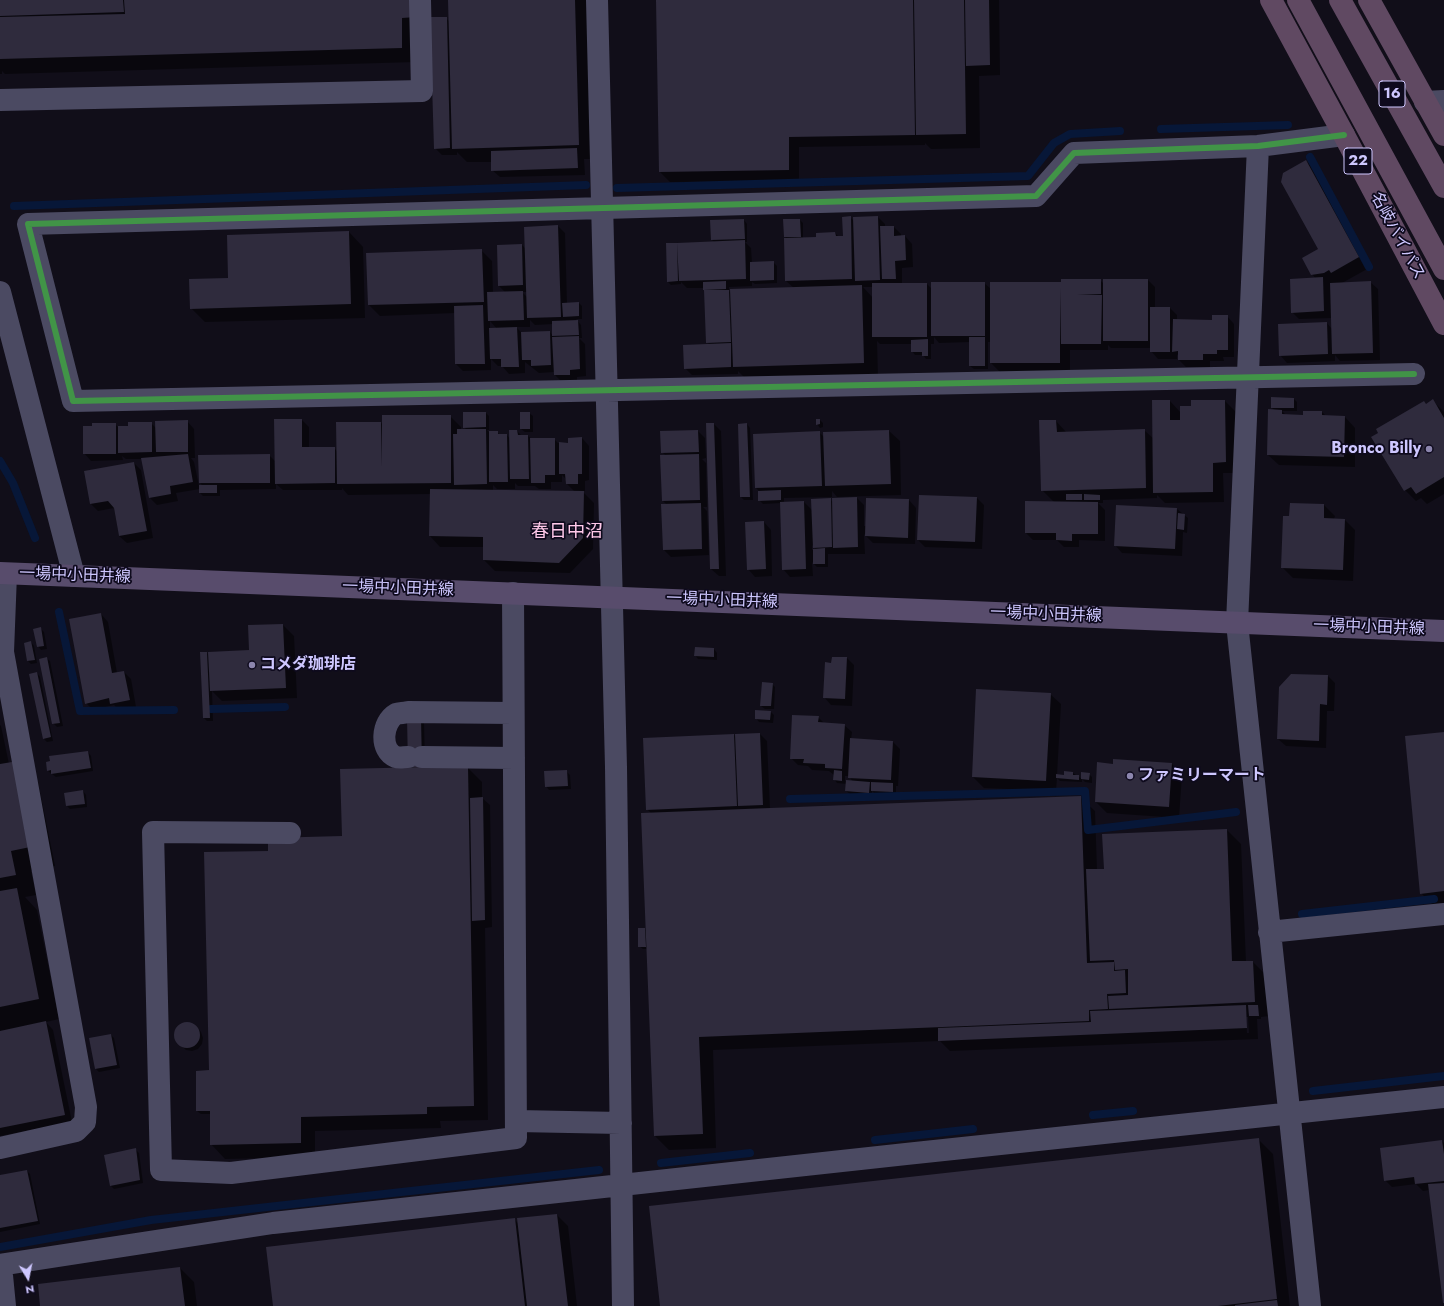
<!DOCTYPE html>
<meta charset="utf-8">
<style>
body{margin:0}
#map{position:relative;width:1444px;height:1306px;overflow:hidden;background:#110e19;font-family:Jost,sans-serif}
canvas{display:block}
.north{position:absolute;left:8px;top:1258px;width:40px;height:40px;-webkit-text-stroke:3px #0e0a1d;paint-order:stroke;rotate:170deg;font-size:11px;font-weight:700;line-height:16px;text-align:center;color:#cec7ff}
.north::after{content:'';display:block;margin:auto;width:14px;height:18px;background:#cec7ff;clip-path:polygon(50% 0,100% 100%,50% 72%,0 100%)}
</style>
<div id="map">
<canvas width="1444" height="1306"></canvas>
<div class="north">N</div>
</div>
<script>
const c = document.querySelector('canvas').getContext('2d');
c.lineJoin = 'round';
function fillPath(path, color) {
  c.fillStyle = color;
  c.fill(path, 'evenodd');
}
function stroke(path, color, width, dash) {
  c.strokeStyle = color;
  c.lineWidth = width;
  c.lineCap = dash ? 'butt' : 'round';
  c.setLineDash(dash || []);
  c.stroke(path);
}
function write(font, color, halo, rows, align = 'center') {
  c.font = font + ' Jost,"Noto Sans JP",sans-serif';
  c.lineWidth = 3.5;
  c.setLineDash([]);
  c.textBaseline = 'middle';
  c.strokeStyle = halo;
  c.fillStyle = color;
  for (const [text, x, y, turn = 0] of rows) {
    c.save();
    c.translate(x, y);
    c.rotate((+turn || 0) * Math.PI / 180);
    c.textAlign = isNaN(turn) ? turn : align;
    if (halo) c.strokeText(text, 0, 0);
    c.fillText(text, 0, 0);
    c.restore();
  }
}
fillPath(new Path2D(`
 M0 0H429L416 62 5 74 2 71V74H0Z
 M449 0H588L593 159H584L585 175 500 177 492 170V162H467L457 152V155H442L435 148 446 18 449 21Z
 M657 0H999L1000 75 979 76 980 148 931 149 925 143V145L799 147V181L670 182 660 172Z
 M1306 161 1317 172 1369 268 1342 283 1370 282 1378 289 1380 360 1340 361 1335 355V361L1287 363 1280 355 1327 323 1332 329V318L1299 319 1292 312 1316 279 1312 274 1319 250Z
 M850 217 854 221 878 217 885 224V227H894L901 234V236H905L912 244 913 267 902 268V284H927L932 289 984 283 991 289 1100 280 1104 284 1148 280 1155 287V308H1170L1177 315V320L1213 321 1227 316 1234 324V357H1223L1224 361H1210V367H1186L1179 360V357L1177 354V359H1158L1151 351V348H1111L1108 345V350H1070V374H1002L991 363V342H988V369H974L970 366V342L939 343 934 337V344H931V359H926L923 355H915L912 351V344H880L877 341 878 377 748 381 738 371V374L692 375 685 368 710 345 707 342 705 291 704 288H687L681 282V284L671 285 668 282 676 244 679 246 714 242 712 240 744 220 747 224V242H745L751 248 752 263 773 262 777 266V283L755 284 752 282V286L729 287V291L731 293 794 288 786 281 787 239 785 237 800 220 803 223V239L817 238 835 233 839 237H846ZM863 287H873V298Z
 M558 226 565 233 567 304 579 303 582 306V319H576L581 325 582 338H579L585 344 586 376 577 377V382H562L555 375 554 372 539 373 525 362V373L509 374 502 366H498L491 359V370L463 371 456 364 455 313 380 316 369 305 481 250 492 261 493 293H506L499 286 522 245 526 249ZM522 292H527V297ZM530 320 535 325 553 324V336L550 332 522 333 516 327H530ZM490 321 497 329H490Z
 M349 232 363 247 365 318 205 322 191 308Z
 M1294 399 1297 402V411H1282L1286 415 1304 416 1322 412 1326 416 1345 417 1355 428V467L1279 465 1268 455 1275 411 1272 408Z
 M1170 401 1181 413 1192 407V401H1225L1236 412V473H1223L1224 502 1165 503 1157 495V498L1103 500V503H1098L1105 510V541L1079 540V547H1064L1057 540H1033L1026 533 1054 502 1042 490 1056 421 1066 432 1144 430 1154 439Z
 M1433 401 1444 412V494L1427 504 1421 498 1416 501 1405 490 1426 405Z
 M486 413 489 416V430H487L489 432H497L500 435H507L510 439 517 431 522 436H528L532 439H554L558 443 569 444 582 438 589 446V480L585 481V491H582L594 503 593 549 570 573 495 571 484 560V547H440L430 536 431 494 348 495 342 488V490H283L276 484V489L220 490V496H203L200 493V489L176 493 178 501 157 505 150 498 143 459H126L122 456 123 460 91 461 84 453 115 424 118 427 151 423 156 428 187 421 194 429 195 458H191L194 462 199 486H203L200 483 269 455 275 461 302 420 309 427V448H334L337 451 381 423 383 425 450 416 461 427V430H467L464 427ZM562 475 567 480V484L575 492 493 491V485L497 489H515V483L518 486H535L539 489H551V482H562Z
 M529 413 533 416V432H525L521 429Z
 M820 420 823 423V427L820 428 817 424Z
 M714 424 721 431 726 576H719L711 569Z
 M747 424 750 428 753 500H744L741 497Z
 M698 431 705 438 706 458 702 459 706 463 707 507H703L707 511 709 555 671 557 664 550 667 505 663 501 666 456 662 452Z
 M889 431 900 441 901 495 837 497 832 491V497L784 498V503L804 502 813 511 830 499 833 502 857 498 864 505V526H866L867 499 909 500 916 508 915 544 873 543 864 534 865 554H828V567H817L812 562 813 576 790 577 783 569 781 503 763 504 759 500V491L756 488 819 432 825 438ZM812 545 816 550H812Z
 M134 463 141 470 153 538 127 543 119 536 114 508 98 511 91 504Z
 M977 498 984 505 982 549 925 547 918 540Z
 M1324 505 1335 516 1334 519 1345 520 1355 530 1353 581 1293 578 1282 567 1290 517Z
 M1177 509 1188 518 1187 533 1183 532 1182 556 1122 553 1115 545Z
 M764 522 771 530 772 576 755 577 748 569Z
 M101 614 108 622 117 673 124 672 131 679 136 707 119 710 114 705 93 710 86 703Z
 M283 625 294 636 297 698 222 701 212 691 213 721H207L204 718 207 653 209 655 250 651 249 626Z
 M40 628 44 632 47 649 41 650 38 646Z
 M31 642 34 646 37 663 31 664 28 661Z
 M714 649 717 653V660L698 659 695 655Z
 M46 658 50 661 63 726 57 727 53 723Z
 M847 658 854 665 852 706 831 705 824 697 832 664Z
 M37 673 40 677 53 741 47 742 44 739Z
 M1328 676 1335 683 1334 711H1327L1326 748 1286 746 1278 739Z
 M772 684 775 687 774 709H765L761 706Z
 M1050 694 1061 704 1057 775 1064 776 1073 773 1082 779V773L1089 774 1092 777V783L1085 782 1082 779V782L1060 781 1057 778 1056 791 984 788 973 777Z
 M771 712 774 715 773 723 759 722 756 718Z
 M818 717 825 724 844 725 852 732 851 739 893 742 900 749 898 786H896V795L875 794 872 791V795L850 794 846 791 847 784 837 783 834 779V775L829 771 812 770 808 766 798 765 791 758ZM845 776H849L853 782 845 781Z
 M408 718 424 721 425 768 467 767 482 782V798L490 805 492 927 485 928 488 1120 440 1121 441 1128 315 1131V1157L225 1159 211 1144V1114H201L197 1111 210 1073 269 852 343 837 412 769 409 766Z
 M0 725 1 726 9 764 18 762 38 782 55 866 31 871 36 895 25 897 37 910 59 1019 46 1022 53 1030 72 1122 0 1136Z
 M1444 733V907H1435L1421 893Z
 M760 734 767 741 770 809 1080 797 1095 811 1097 870H1105L1227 830 1241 844 1246 962H1253L1267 976 1269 1016 1261 1017V1019H1257L1258 1039 950 1051 940 1041 713 1050 716 1148 669 1150 655 1136 648 949H643L639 946 645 929 647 931 652 814 647 809 734 735 737 738ZM1246 1017H1248L1249 1033H1247Z
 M88 752 91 756 93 771 56 777 48 771Z
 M1172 764 1182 775 1179 818 1107 813 1096 802 1114 765Z
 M567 772 570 775 571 789 549 790 546 786Z
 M83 791 86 795 87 807 70 809 67 806Z
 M187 1023 193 1024 198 1028 201 1032 203 1038 202 1044 198 1049 192 1051 186 1050 181 1045 177 1042 175 1036 176 1029 180 1025Z
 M111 1035 114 1038 120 1068 99 1072 96 1069Z
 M1259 1140 1273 1154 1290 1306H661Z
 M1442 1141 1444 1143V1303L1430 1190 1423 1191 1416 1184 1392 1187 1385 1180Z
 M136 1150 139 1153 143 1183 114 1189 110 1185Z
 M27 1171 30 1174 40 1224 0 1232V1176Z
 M557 1215 568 1226 577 1306H274L515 1220 518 1223Z
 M180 1268 194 1282 197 1306H41Z`), '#0007');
stroke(new Path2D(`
 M1161 129 1288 125
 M1310 157 1369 267
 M617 188 1028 176 1054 143 1070 134 1120 131
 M14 206 586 185
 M0 461 13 483 35 538
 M59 612 80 711 174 710
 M211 709 285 707
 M790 799 1085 791 1088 830 1236 812
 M1302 914 1434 899
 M1313 1091 1444 1076
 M1093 1115 1133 1111
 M875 1140 973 1129
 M661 1163 750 1153
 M0 1247 151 1220 599 1170`), '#071738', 8);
fillPath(new Path2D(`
 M0 0H123L124 12 0 16Z
 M124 0H415L416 17 402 18V48L0 59V17L125 14Z
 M448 0H575L579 145 452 149Z
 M656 0H913L915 135 789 137V170L659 172Z
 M914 0H964L966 134 916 135Z
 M965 0H989L990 65 966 66Z
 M430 17H447L450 148 434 149Z
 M577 148 578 168 491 171V151Z
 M1306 160 1359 257 1331 273 1329 270 1324 273 1311 275 1302 258 1318 249 1281 182 1283 173Z
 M851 216 852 279 785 281 784 238 816 237V233L835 232 836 236H848H843L842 217Z
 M878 216 880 280 855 281 853 217Z
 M744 219 745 239 711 240 710 220Z
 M783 219H800L801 237H784Z
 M558 225 561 317 527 318 524 227Z
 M880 226H894V236L905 235 906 260 895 261 896 279H882Z
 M349 231 351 304 190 309 189 279 228 278 227 235Z
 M745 240 746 279 679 281 677 243Z
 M666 243H677L678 281 667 282Z
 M522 244 523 285 498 286 497 245Z
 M482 249 484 302 368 305 366 253Z
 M774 261V280L750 281V262Z
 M1323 277 1324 311 1291 313 1290 279Z
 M1061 279H1101V294L1077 295H1102L1101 344H1061L1060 288V363H990V282H1061Z
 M1103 279H1148V341H1103Z
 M726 281V289L703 290V282Z
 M1371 281 1373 353 1332 354 1330 283Z
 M931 282H985V336H931Z
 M872 283H927V337H872Z
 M862 285 864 363 733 367 730 289Z
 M704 290H729L731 342 706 343Z
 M523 291 524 320 488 321 487 292Z
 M579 302V316L563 317 562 303Z
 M483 305 485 364H455L454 306Z
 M1150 307H1170V352H1150Z
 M1212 315H1228V350H1217V354H1203V360H1178V351L1172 352 1173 319 1212 320Z
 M578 320 579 335 552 336V321Z
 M1327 322 1328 354 1279 356 1278 324Z
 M517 327 519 367H501V359H490L489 328Z
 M550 331 551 365 531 366V360H522L521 332Z
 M579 336 580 369 570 370V375H554L552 337Z
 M969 337H985V366H969Z
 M928 339V356H922V352H911V340Z
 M731 343V367L684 369 683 345Z
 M1271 397 1294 398V408H1271Z
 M1433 399 1444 418V477L1416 494 1411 487 1404 491 1371 437 1378 433 1376 429 1424 401 1426 404Z
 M1152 400H1170V420H1180V406H1191V400H1225L1226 462 1213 463V492L1153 493Z
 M1268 409 1282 410V414L1303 415V411H1322V415L1345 416 1344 457 1267 455Z
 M463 412H486V427L463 428Z
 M520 412H530V429H520Z
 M382 415H451V483L337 484 336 422H381L382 467Z
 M274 419H302V447H335V483L275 484Z
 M816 419H820V424L816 425Z
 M188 420V452H156L155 421Z
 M1039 420H1056L1057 432 1145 429 1146 488 1041 491Z
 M128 422H152V452L118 453V426H128Z
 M92 423H116V454H83V426H92Z
 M706 423H714L719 569H710Z
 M747 423 750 497H740L738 424Z
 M457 429H486L487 484 454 485 453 434H457Z
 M509 430H517L518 435H528L529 479H510Z
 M698 430 699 452 661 453 660 431Z
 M889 430 891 484 825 486 823 432Z
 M489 431H498V434H507L508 482H489Z
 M820 431 822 486 755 488 753 434Z
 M582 437V474H578V484H566L565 474H559V442L568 443V438Z
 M530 438H555V475H545V483H531Z
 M188 454 193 482 170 486 171 494 149 498 141 458Z
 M270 454V483H199L198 455Z
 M699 454 700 500 662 501 660 455Z
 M134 462 147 531 119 536 114 508 108 501 90 504 84 471Z
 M199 485H217V493H199Z
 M430 489 584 491 583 538 559 563 483 560V537L429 536Z
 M781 490V500L758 501V491Z
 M1066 494H1082V500H1066Z
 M1084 494 1100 495V500H1084Z
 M919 495 977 497 975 542 917 540Z
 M857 497 858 547 833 548 832 498Z
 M831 498 832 547 813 548 811 499Z
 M866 498 909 499 908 538 865 536Z
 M804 501 806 569 782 570 780 502Z
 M1025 501 1098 502V534H1072V541L1056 540V533H1025Z
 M701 503 702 549 663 550 661 504Z
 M1290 503 1324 504V518L1345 519 1343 570 1281 568 1283 516H1289Z
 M1116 505 1177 508 1175 549 1114 546Z
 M1178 513 1185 514 1184 530 1177 529Z
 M764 521 766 569 747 570 745 522Z
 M825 548V564H813V549Z
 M101 613 112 673 124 671 130 700 110 704 109 698 85 704 69 619Z
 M283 624 286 688 210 691 208 652 249 650 248 625Z
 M41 627 44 646 37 647 33 629Z
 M31 641 35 660 27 661 24 643Z
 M695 647 714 648V657L694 656Z
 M200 652H207L210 718H203Z
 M47 657 60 723 52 724 39 659Z
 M832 657H847L845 699 823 698 825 662 831 663Z
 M37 672 51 737 43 739 29 674Z
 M1291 674 1328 675 1327 705 1320 704 1319 741 1277 739 1279 687Z
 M762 682 773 683 771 706H760Z
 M976 689 1051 693 1046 781 972 777Z
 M755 710 771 711 770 720 755 719Z
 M792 715 819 716 818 722 845 724 842 769 825 768V764L803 763 804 759H790Z
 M407 717H421L422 767H408Z
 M1444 732V891L1420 894 1405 736Z
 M760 733 763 805 738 806 735 734Z
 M734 734 737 806 646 810 643 738Z
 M850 738 893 741 891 780 848 778Z
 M88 751 91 768 51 774V770L47 771 46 762 50 761 49 756Z
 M1113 759 1172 763 1169 807 1095 802 1097 762 1113 764Z
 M18 761 35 846 11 851 16 875 0 878V764Z
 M468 766 474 1106 427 1107V1114L301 1117V1143L210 1145V1111H196V1071L209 1070 204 852 268 851V838L342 836 340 769Z
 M567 770 568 786 545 787 544 771Z
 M834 770 842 771V781L833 780Z
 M1064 771 1073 772V775H1079V780L1056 778V774L1064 775Z
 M1081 772 1090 773 1089 780 1081 779Z
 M846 780 870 782 869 793 845 791Z
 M871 782 893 783V792L871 791Z
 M83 790 85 804 66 806 64 793Z
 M1081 796 1087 963 1114 962V971L1125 970 1126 993 1107 994 1108 1009 1089 1010V1021L699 1037 703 1134 654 1136 641 813Z
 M483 797 485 920 472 921 470 798Z
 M1227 829 1232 961H1253L1255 1002 1109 1009 1108 996 1128 995V969L1115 970 1114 960 1090 961 1086 869H1104L1102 834Z
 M17 888 39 999 0 1007V891Z
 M638 928H645L646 947H638Z
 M1246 1005 1247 1028 938 1041V1028L1091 1022 1090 1011Z
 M1248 1005H1258L1259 1016H1249Z
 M46 1021 65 1115 0 1128V1031Z
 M174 1035a13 13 0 1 1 26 0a13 13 0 1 1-26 0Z
 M111 1034 117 1065 95 1069 89 1038Z
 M1259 1138 1277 1299 1218 1306H660L649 1206Z
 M1442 1140 1444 1154V1181L1415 1184 1414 1177 1384 1181 1380 1148Z
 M136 1148 140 1180 110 1186 104 1155Z
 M27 1170 38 1221 0 1228V1175Z
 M1444 1183V1303H1443L1428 1184Z
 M557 1214 568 1306H527L517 1218Z
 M515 1218 525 1306H273L266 1247Z
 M180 1267 185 1306H40L38 1284Z
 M1277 1300 1278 1306H1235V1305Z`), '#2f2b3d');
stroke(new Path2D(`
 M597 0 616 767 623 1306
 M0 100 422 91 420 0
 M1425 102 1444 101
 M1344 135 1258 146 1074 153 1036 196 28 224 73 401 1414 374
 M1258 146 1237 623 1310 1306
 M0 292 74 576
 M408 757C404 757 399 758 396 757 379 750 382 722 396 714 399 713 405 713 408 712L513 713
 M422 757 514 758
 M290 833 153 832 161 1170 231 1173 516 1138 513 593
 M1269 932 1444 914
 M517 1121 621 1123
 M0 1148 76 1131 85 1122 86 1107 3 652 6 574
 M0 1265 273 1223 906 1154 1444 1097
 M1 1265 5 1306`), '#4b4a62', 22);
stroke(new Path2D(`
 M0 573 1444 631`), '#584c6c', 22);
stroke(new Path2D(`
 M1271 0 1344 135 1444 324
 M1298 0 1444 269
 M1340 0 1444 187
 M1369 0 1444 135`), '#604962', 22);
stroke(new Path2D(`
 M1344 135 1258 146 1074 153 1036 196 28 224 73 401 1414 374`), '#419447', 6);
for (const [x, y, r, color] of [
 [1429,449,4,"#8c86ae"],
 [252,665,4,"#8c86ae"],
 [1130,776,4,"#8c86ae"]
]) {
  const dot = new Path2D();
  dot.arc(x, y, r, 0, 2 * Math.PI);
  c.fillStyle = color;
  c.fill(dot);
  stroke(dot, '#0e0a1d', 1.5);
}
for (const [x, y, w] of [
 [1392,94,26],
 [1358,161,28]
]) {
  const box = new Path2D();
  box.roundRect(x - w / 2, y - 13, w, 26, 3);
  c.fillStyle = '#0e0a1d';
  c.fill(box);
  stroke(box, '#cec7ff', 1);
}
write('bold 15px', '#cec7ff', null, [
 ["16",1392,94],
 ["22",1358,161]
]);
write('16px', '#cec7ff', '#0e0a1d', [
 ["名岐バイパス",1397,236,62],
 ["一場中小田井線",75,576,2],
 ["一場中小田井線",398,589,2],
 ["一場中小田井線",722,601,2],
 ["一場中小田井線",1046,615,2],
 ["一場中小田井線",1369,628,2]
]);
write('bold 16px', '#cec7ff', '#0e0a1d', [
 ["Bronco Billy",1421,449,"right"],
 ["コメダ珈琲店",260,665],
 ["ファミリーマート",1138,776]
], 'left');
write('18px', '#ffc9ea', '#0e0a1d', [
 ["春日中沼",567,533]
]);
</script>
